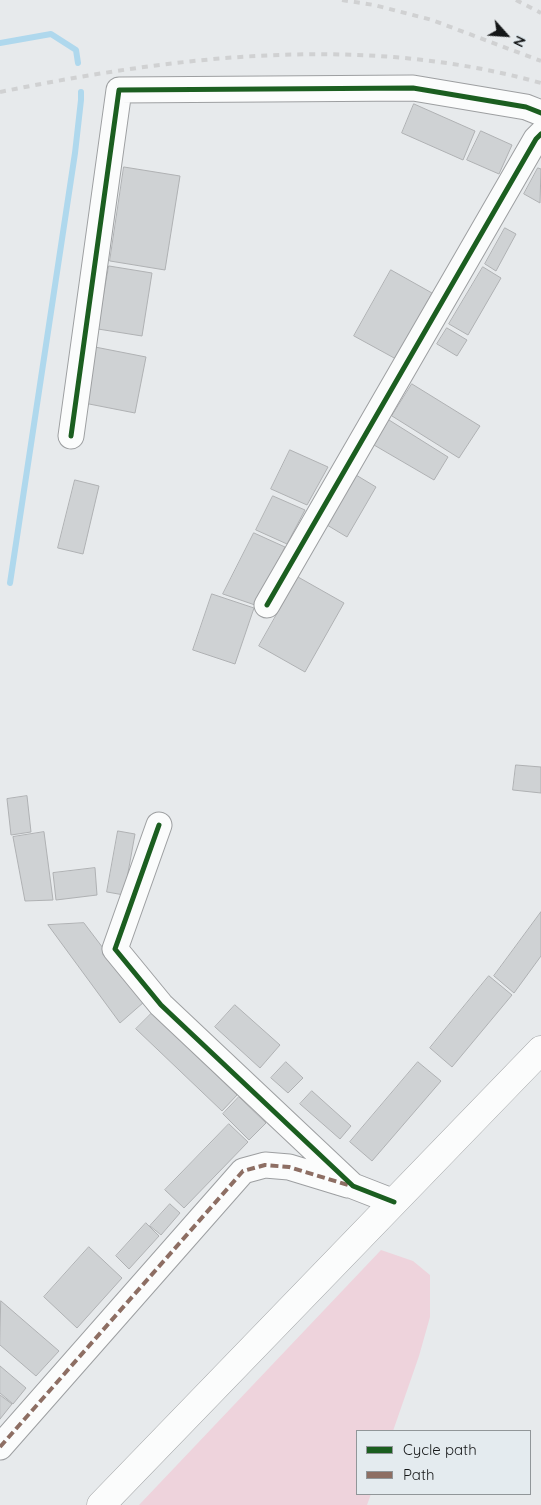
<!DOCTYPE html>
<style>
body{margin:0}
#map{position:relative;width:541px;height:1505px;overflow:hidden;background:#e7eaec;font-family:Quicksand,sans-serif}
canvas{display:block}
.legend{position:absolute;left:356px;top:1430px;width:175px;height:65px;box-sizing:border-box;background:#e4ebef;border:1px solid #919699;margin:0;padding:6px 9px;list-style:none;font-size:15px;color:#151718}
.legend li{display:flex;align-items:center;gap:10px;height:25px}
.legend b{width:25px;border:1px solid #919699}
.north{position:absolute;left:481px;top:10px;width:50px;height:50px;-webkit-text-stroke:4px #e4ebef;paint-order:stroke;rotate:116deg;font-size:14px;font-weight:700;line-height:20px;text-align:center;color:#151718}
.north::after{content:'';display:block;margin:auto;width:18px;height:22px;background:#151718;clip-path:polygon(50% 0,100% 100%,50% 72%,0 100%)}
</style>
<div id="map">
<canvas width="541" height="1505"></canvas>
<ul class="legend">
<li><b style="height:6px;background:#1b5e20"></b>Cycle path</li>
<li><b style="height:6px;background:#8d6e63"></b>Path</li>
</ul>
<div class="north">N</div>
</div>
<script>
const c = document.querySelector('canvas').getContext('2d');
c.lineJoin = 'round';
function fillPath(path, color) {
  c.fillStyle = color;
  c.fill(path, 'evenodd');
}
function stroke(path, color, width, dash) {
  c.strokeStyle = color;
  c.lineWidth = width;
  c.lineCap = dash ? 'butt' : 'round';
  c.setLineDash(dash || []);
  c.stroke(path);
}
fillPath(new Path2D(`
 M381 1250 413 1261 430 1275V1317L419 1356 393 1431H357V1494H371L367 1505H139Z`), '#eed3dc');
stroke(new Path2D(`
 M0 43 51 34 76 50 78 63
 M10 583 75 153 81 100V92`), '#afd8ed', 6);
const building = new Path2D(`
 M414 104 475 131 463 160 402 133Z
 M481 131 512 145 499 174 467 160Z
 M124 167 180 176 165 270 110 261Z
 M538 168 541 169 540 203 524 194Z
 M505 228 516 234 496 271 485 264Z
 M109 266 152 273 142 336 98 329Z
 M483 267 501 278 468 335 449 324Z
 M391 270 432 293 396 359 354 336Z
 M447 328 467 340 457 356 437 344Z
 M95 347 146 357 135 413 84 403Z
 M412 384 480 426 459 458 392 416Z
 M389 420 448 457 434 480 374 445Z
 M290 450 328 467 307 505 271 489Z
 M356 475 376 487 347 537 327 525Z
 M75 480 99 486 83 554 58 548Z
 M273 496 305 510 287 544 256 530Z
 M254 533 285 547 255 605 223 594Z
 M298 577 344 603 305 672 259 646Z
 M212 594 254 608 235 664 193 650Z
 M516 765 541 767V793L513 790Z
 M27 796 31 832 11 835 7 799Z
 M118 831 135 834 124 895 107 892Z
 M44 832 53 900 25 901 13 837Z
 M95 868 97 895 56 900 53 873Z
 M541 912V956L514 993 494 976Z
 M84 923 144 1002 120 1023 48 925Z
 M489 976 512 995 452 1067 430 1048Z
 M235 1005 280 1045 260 1068 215 1027Z
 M152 1013 237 1095 222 1111 136 1029Z
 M286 1062 303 1078 288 1093 271 1078Z
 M418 1062 441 1081 372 1161 350 1142Z
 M312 1091 351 1126 340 1139 300 1104Z
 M239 1097 266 1123 249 1140 223 1114Z
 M229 1124 248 1142 184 1208 165 1190Z
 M170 1204 180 1213 161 1235 150 1226Z
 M146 1223 159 1236 129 1269 116 1256Z
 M89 1247 122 1278 77 1328 44 1297Z
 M1 1301 59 1351 36 1376 0 1345Z
 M0 1366 26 1388 13 1404 0 1393Z
 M0 1395 12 1404 0 1419Z`);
fillPath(building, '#cfd2d4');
stroke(building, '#afb1b3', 1);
const street = new Path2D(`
 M71 436 119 90 413 88 526 107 541 113
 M267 605 536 139 541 134
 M159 825 115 949 161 1005 353 1186 394 1202
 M0 1447 243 1171 265 1165 289 1167 348 1185`);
const secondary = new Path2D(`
 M101 1505 541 1050`);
stroke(street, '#9d9fa1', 27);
stroke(secondary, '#9d9fa1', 29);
stroke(street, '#fbfcfc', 25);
stroke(secondary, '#fbfcfc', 28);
stroke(new Path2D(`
 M342 0 374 5 432 20 541 61
 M516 0 541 13
 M0 92C177 56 364 33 541 83`), '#d0d1d2', 4, [6, 6]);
stroke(new Path2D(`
 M0 1447 243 1171 265 1165 289 1167 348 1185`), '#8d6e63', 4, [8, 4]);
stroke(new Path2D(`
 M71 436 119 90 413 88 526 107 541 113
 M267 605 536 139 541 134
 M159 825 115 949 161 1005 353 1186 394 1202`), '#1b5e20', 5);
</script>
